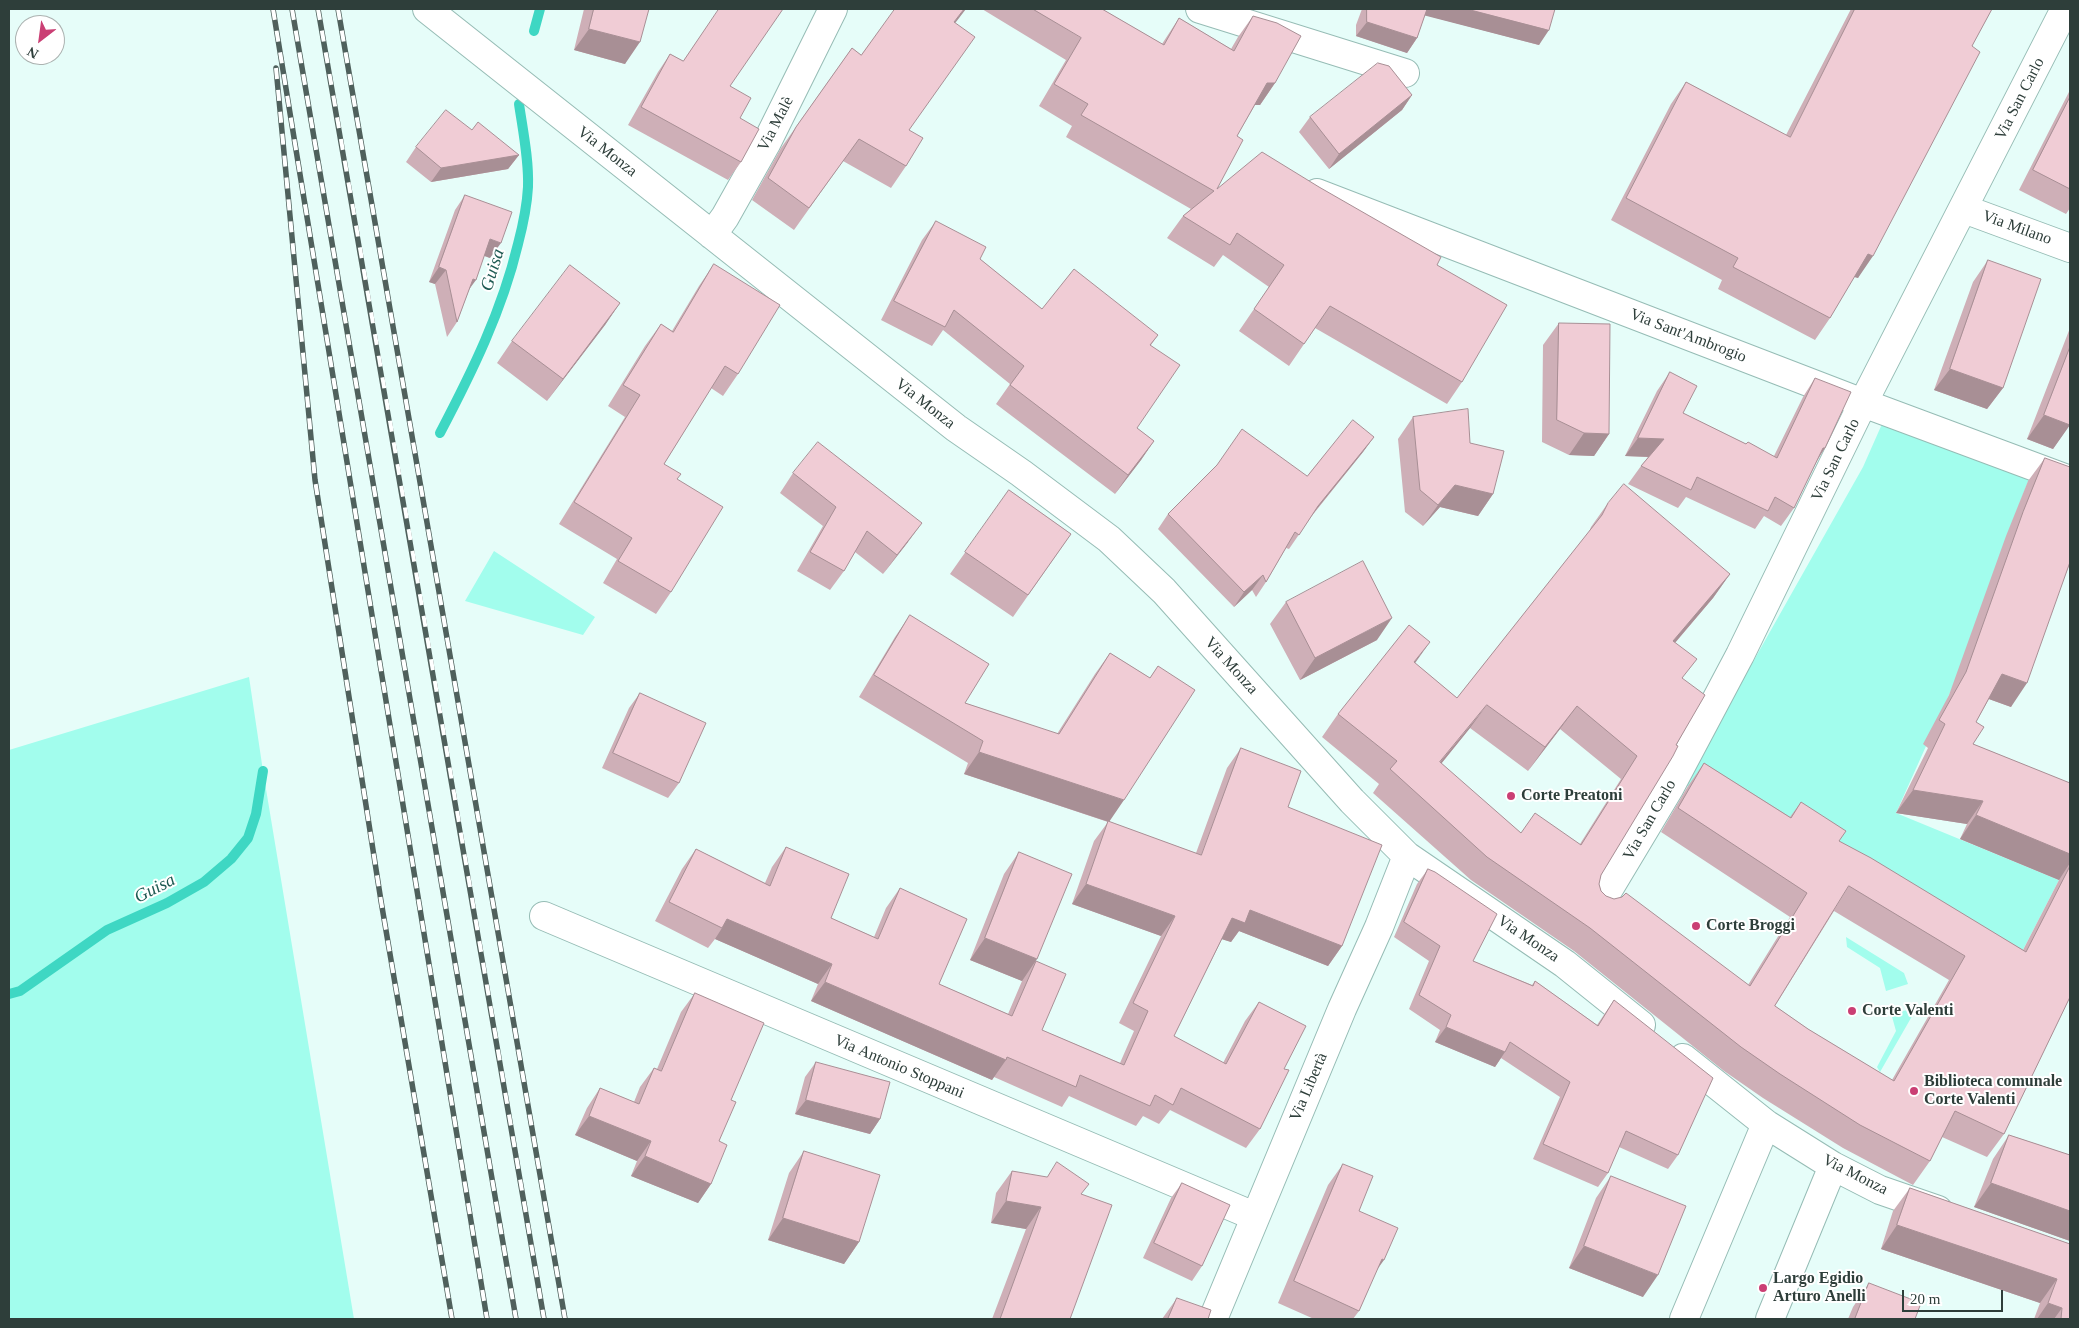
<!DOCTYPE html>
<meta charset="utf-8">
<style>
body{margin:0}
#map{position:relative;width:2079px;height:1328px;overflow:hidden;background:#e6fdf9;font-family:"Times New Roman",serif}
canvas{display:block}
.frame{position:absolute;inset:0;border:10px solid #2e3e3a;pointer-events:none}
.north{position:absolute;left:15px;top:15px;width:50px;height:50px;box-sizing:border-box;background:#fff;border:1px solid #abb2b0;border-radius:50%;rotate:210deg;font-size:14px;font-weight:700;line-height:20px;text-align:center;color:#2e3e3a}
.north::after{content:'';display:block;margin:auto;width:18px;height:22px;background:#ca3f74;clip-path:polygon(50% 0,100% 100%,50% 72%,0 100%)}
.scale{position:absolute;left:1902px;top:1290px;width:101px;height:22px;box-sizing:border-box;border:2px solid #2e3e3a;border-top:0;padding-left:6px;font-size:15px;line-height:18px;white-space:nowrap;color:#2e3e3a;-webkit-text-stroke:4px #fff;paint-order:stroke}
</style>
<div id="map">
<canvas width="2079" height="1328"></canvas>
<div class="frame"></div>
<div class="north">N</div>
<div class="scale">20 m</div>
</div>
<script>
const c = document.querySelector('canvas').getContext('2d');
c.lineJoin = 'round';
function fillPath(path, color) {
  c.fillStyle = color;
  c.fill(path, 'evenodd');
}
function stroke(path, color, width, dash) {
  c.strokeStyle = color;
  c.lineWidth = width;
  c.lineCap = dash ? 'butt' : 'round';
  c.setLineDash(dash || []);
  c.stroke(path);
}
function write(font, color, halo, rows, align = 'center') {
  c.font = font + ' "Times New Roman",serif';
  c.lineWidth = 4;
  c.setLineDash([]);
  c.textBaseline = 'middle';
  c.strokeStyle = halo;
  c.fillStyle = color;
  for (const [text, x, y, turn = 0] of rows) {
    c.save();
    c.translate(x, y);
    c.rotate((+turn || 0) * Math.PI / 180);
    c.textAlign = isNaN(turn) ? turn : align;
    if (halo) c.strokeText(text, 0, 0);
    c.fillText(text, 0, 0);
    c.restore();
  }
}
fillPath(new Path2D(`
 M1882 424 2031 474 2006 538 1953 686 1896 813 2059 880 2009 977 1774 841 1684 784 1863 467Z
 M494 551 595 617 583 635 465 601Z
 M249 677 263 771 354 1319H9V750Z
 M1846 937 1904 973 1908 984 1886 991 1880 968 1847 947Z
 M1914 1009 1915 1011 1880 1072 1877 1067 1896 1031 1891 1013Z`), '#a2fded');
stroke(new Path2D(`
 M534 31 540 9
 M440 433C472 372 502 311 518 244 523 225 527 206 528 187 529 160 523 131 519 104
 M9 994 20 991 107 930 167 903 204 882 231 859 248 838 256 814 263 771`), '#3ed7c3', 10);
const street = new Path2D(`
 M427 9 956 428 1021 473 1109 539 1164 591 1352 801 1407 856 1565 964 1641 1025
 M1200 9 1405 73
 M1317 193 1863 403 2070 480
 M1964 209 2070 248
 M712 235 725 217 766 144 833 9
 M1598 907 1670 787 1740 655 1863 403 2065 9
 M544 916 1254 1216
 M1683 1058 1766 1124 1833 1166 1880 1190 1938 1210
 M1213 1319 1342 1009 1379 927 1407 856
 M1684 1319 1766 1124
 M1770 1319 1833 1166`);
stroke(street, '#96bcb5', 30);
stroke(street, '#fff', 28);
const rail = new Path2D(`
 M273 9 487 1319
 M292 9 516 1319
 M318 9C395 445 469 882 544 1319
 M338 9 565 1319
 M276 68 315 480 381 901 452 1319`);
stroke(rail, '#4f605c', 5.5);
stroke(rail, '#fff', 4, [11]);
fillPath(new Path2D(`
 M584 9H649L625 64 574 50Z
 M982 9H1102L1162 44 1179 18 1231 49 1238 37 1253 16 1275 83 1260 105H1255L1237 136 1217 189 1437 265 1462 382 1447 404 1315 328 1289 366 1239 331 1269 287 1223 255 1214 267 1167 238 1183 216 1191 209 1066 137 1072 126 1039 106 1066 60Z
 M1362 9H1555L1539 45 1425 15 1417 38 1407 53 1356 36V25Z
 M1851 9H1992L1972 46 1858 278 1854 277 1830 318 1815 340 1718 289 1722 280 1611 220 1671 104 1686 82 1786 135Z
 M955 23 909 130 906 166 891 188 843 161 794 230 752 200 781 148 852 48 861 55Z
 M670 54 730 86 740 118 741 162 728 180 628 125 658 72Z
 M2070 90V208L2066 214 2019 190Z
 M1412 95 1402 110 1329 169 1299 132 1310 117Z
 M472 130 519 155 508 169 431 182 406 162 416 147Z
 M465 195 490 258 484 256 469 290 457 322 447 337 435 284 429 282 455 210Z
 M936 221 980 259 1042 309 1158 335 1151 345 1137 428 1154 441 1141 460 1115 494 996 404 1010 384 943 330 932 346 881 320 922 240Z
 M1988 260 2003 388 1987 409 1934 390 1973 282Z
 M714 264 738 374 723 396 711 388 664 464 677 479 671 592 656 614 603 583 617 559 559 524 625 417 608 406 645 346 661 324 672 331 699 286Z
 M620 303 605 325 547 401 497 363 512 341Z
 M1559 323 1609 434 1594 456 1569 455 1542 442 1543 345Z
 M2070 328V424L2053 449 2027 439Z
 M1670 372 1683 413 1746 444 1774 456 1803 397 1815 378 1825 448 1817 461 1794 508 1781 526 1764 516 1755 529 1686 497 1678 508 1628 484 1641 466 1648 457 1625 456 1657 391Z
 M1413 417 1470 443 1493 494 1478 516 1440 507 1423 526 1405 512 1398 439Z
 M1374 437 1363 452 1311 517 1289 549 1286 548 1266 582 1256 597 1252 590 1234 607 1158 529 1168 514 1307 476Z
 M2045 458 2069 566 2011 707 1989 699 1976 722 1973 744 2069 783 2070 780V997L2004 1134 1987 1157 1942 1137 1930 1161 1913 1185 1843 1148 1763 1098 1724 1071 1574 951 1471 880 1373 793 1379 784 1322 737 1338 714 1415 663 1457 698 1589 532 1591 527 1608 503 1730 574 1713 598 1675 643 1683 679 1601 875 1599 884 1601 891 1606 896 1748 985 1790 917 1661 832 1688 786 1704 763 1790 817 1801 802 1839 841 2023 950 2059 880 1960 839 1967 824 1896 813 1928 748 1923 744 1949 695 2006 536 2028 481ZM1470 728 1528 771 1560 729 1621 779 1580 844 1521 833 1441 764ZM1834 911 1949 980 1892 1080 1808 1029 1775 1006Z
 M793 473 908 542 883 574 855 552 844 571 830 590 797 571 823 526 780 493Z
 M1009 490 1071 534 1013 617 950 574Z
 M1286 602 1377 640 1300 680 1270 624Z
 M910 615 965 703 1057 734 1095 674 1110 653 1150 678 1158 666 1109 822 1196 853 1227 768 1241 748 1288 807 1342 946 1328 966 1239 931 1231 942 1222 939 1174 1036 1223 1063 1245 1021 1259 1002 1284 1069 1260 1129 1246 1148 1170 1110 1159 1124 1143 1116 1136 1126 1069 1096 1062 1107 994 1077 992 1080 811 1001 818 984 715 939 708 948 655 921 682 869 696 849 765 883 772 867 786 847 831 918 874 937 886 908 900 888 939 984 1008 1014 1022 981 970 960 1004 874 1019 852 1036 961 1042 1030 1120 1063 1134 1031 1119 1023 1161 936 1072 904 1094 841 1108 822 964 774 968 763 859 697 895 637Z
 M640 693 679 783 668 798 602 768 629 708Z
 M1428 869 1473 961 1532 985 1535 981 1597 1025 1614 1000 1678 1155 1668 1169 1619 1147 1608 1173 1598 1187 1533 1159 1560 1097 1501 1058 1495 1067 1435 1042 1440 1030 1409 1009 1429 961 1394 937 1417 884Z
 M695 993 731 1100 719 1141 711 1184 698 1203 631 1176 637 1161 575 1135 587 1108 600 1088 634 1102 640 1087 654 1068 657 1069 681 1012Z
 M816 1062 880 1119 870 1134 795 1114 805 1077Z
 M2009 1135 2070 1155V1241L1974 1207 1993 1159Z
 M804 1151 859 1242 844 1264 768 1240 789 1173Z
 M1343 1164 1376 1271 1359 1311 1353 1319H1314L1278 1303 1328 1185Z
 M1012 1171 1081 1194 1070 1319H992L1026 1229 991 1223 996 1193Z
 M1611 1176 1643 1297 1569 1268 1596 1198Z
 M1182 1183 1202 1266 1192 1281 1143 1258 1171 1198Z
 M1910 1188 2070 1244V1319H2034L2040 1303 1881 1249 1893 1211Z
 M1869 1283 1915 1319H1848L1853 1307Z
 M1177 1298 1208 1319H1162Z`), '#ceafb7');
fillPath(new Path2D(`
 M964 9H966L939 44 954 22Z
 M1423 9H1467L1549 30 1539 45 1419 14Z
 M1367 22 1417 38 1407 53 1356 36Z
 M589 29 640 42 625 64 574 50Z
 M1267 83H1275L1260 105H1252Z
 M1412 95 1402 110 1329 169 1339 154Z
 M519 155 508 169 431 182 441 168Z
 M490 239 501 243 490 258 480 254Z
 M1868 254 1873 256 1858 278 1852 276Z
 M439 267 446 270 435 284 429 282Z
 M473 279 476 280 465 295Z
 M620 303 605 325 547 401 563 379Z
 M1950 369 2003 388 1987 409 1934 390Z
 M2044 415 2070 425 2053 449 2027 439Z
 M1584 433 1609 434 1594 456 1569 455Z
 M1374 437 1363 452 1307 521 1318 506Z
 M1638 438 1664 439 1651 457 1625 456Z
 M1154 441 1141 460 1115 494 1128 475Z
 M1823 448H1825L1812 467Z
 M1455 485 1493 494 1478 516 1440 507 1423 526 1438 505Z
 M922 523 908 542 883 574 897 555Z
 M1730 574 1713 598 1656 665 1673 641Z
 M1263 575 1252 590 1234 607 1244 592Z
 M1392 618 1377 640 1300 680 1315 658Z
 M1430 642 1413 666 1414 662Z
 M2002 674 2027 683 2011 707 1986 698Z
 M1487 705 1470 728 1423 786 1440 762Z
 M1577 706 1560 729 1528 771 1545 747Z
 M979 752 1124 800 1109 822 964 774Z
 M1913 790 1983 801 1967 824 1896 813Z
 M1976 815 2070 854V863L2059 880 1960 839Z
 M1086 884 1175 916 1161 936 1072 904Z
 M1250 910 1342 946 1328 966 1239 931 1231 942 1218 938 1232 918Z
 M727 919 832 964 818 984 715 939 722 928Z
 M985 938 1037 959 1022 981 970 960Z
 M825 982 1006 1060 992 1080 811 1001Z
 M1446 1027 1505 1052 1495 1067 1435 1042Z
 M806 1100 880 1119 870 1134 795 1114Z
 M589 1116 651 1141 637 1161 575 1135Z
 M645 1156 711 1184 698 1203 631 1176Z
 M1991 1183 2070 1211V1241L1974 1207Z
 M1006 1201 1041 1207 1026 1229 991 1223Z
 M783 1218 859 1242 844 1264 768 1240Z
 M1897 1225 2057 1279 2040 1303 1881 1249Z
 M1584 1246 1658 1275 1643 1297 1569 1268Z
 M1382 1259 1384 1260 1369 1281Z
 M2048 1303 2062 1308 2054 1319H2037Z`), '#a88f95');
const building = new Path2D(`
 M594 9H649L640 42 589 29Z
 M719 9H783L730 86 751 98 740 118 759 129 741 162 641 107 670 54 683 61Z
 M895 9H964L954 22 975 37 909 130 923 138 906 166 859 139 809 208 768 178 796 127 852 48 861 55Z
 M1033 9H1102L1164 45 1179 18 1234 51 1253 16 1277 23 1301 36 1275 83H1267L1237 136 1243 140 1217 189 1262 152 1319 187 1441 257 1437 265 1507 305 1462 382 1330 306 1304 344 1254 309 1284 265 1237 233 1230 245 1183 216 1214 191 1081 115 1088 104 1054 84 1081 38Z
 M1367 9H1427L1417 38 1367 22Z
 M1467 9H1555L1549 30Z
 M1855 9H1992L1972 46 1980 52 1873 256 1868 254 1830 318 1733 267 1738 258 1626 198 1686 82 1790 137Z
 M1378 63 1389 66 1412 95 1339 154 1310 117Z
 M2070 97V189L2033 170Z
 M446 110 472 130 478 122 519 155 441 168 416 147Z
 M465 195 512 212 501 243 490 239 476 280 473 279 457 322 446 270 439 267Z
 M936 221 986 247 980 259 1042 309 1074 269 1158 335 1150 345 1180 365 1137 428 1154 441 1128 475 1010 385 1024 366 954 310 945 327 894 301Z
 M1988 260 2041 279 2003 388 1950 369Z
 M714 264 780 305 738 374 725 366 664 464 681 474 677 479 723 507 671 592 618 561 632 538 574 502 640 395 623 385 661 324 673 332Z
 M570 265 620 303 563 379 512 341Z
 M1559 323 1610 324 1609 434 1584 433 1557 420Z
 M2070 347V425L2044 415Z
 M1670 372 1697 386 1683 413 1746 444 1748 442 1777 458 1815 378 1851 392 1825 448H1823L1794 508 1775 497 1768 511 1697 477 1691 490 1641 466 1664 439 1638 438Z
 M1468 409 1470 443 1504 451 1493 494 1455 485 1438 505 1420 490 1413 417Z
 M1353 420 1374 437 1318 506 1299 535 1295 532 1266 582 1263 575 1244 592 1168 514 1217 465 1242 429 1307 476Z
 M818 442 922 523 897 555 867 531 844 571 810 552 836 507 793 473Z
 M2045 458 2070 467V562L2027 683 2002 674 1976 722 1984 727 1973 744 2070 783V854L1976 815 1983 801 1913 790 1945 724 1939 720 1966 672 2023 512Z
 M1624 484 1730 574 1673 641 1697 659 1682 678 1705 695 1676 745 1678 746 1673 756 1601 875 1599 884 1601 891 1606 896 1614 899 1622 897 1626 893 1750 986 1807 893 1678 808 1704 763 1791 818 1801 802 1846 831 1839 841 1871 858 2026 952 2070 866V997L2004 1134 1955 1111 1930 1161 1860 1125 1780 1074 1741 1047 1590 928 1487 857 1390 769 1397 761 1338 714 1409 625 1430 642 1414 662 1457 698 1602 515 1608 503ZM1487 705 1545 747 1577 706 1637 756 1581 845 1535 813 1521 833 1440 762ZM1849 886 1965 956 1894 1081 1808 1029 1775 1006Z
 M1009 490 1071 534 1028 595 965 552Z
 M1363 561 1392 618 1315 658 1286 602Z
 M910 615 989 664 965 703 1059 734 1110 653 1150 678 1158 666 1195 690 1124 800 979 752 983 741 874 675Z
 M640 693 706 723 679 783 613 753Z
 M1241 748 1301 771 1288 807 1382 845 1342 946 1250 910 1245 923 1232 918 1174 1036 1226 1064 1259 1002 1306 1026 1284 1069 1289 1070 1260 1129 1181 1088 1173 1105 1155 1095 1150 1106 1080 1075 1076 1087 1007 1057 1006 1060 825 982 832 964 727 919 722 928 669 902 696 849 770 886 786 847 849 874 831 918 878 939 900 888 967 919 939 984 1012 1016 1036 961 1066 974 1042 1030 1124 1065 1148 1011 1133 1003 1175 916 1086 884 1108 821 1201 855Z
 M1019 852 1072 874 1037 959 985 938Z
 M1428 869 1435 872 1497 914 1473 961 1533 986 1535 981 1598 1026 1614 1000 1713 1078 1678 1155 1626 1131 1608 1173 1543 1144 1570 1082 1510 1042 1505 1052 1446 1027 1451 1015 1419 995 1440 946 1404 922Z
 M695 993 764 1023 731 1100 736 1102 719 1141 727 1145 711 1184 645 1156 651 1141 589 1116 600 1088 639 1104 654 1068 661 1071Z
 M816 1062 890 1082 880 1119 806 1100Z
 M2009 1135 2070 1155V1211L1991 1183Z
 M804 1151 880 1175 859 1242 783 1218Z
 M1057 1162 1089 1184 1081 1194 1112 1205 1070 1319H1000L1041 1207 1006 1201 1012 1171 1047 1177Z
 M1343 1164 1373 1176 1359 1211 1398 1228 1384 1260 1382 1259 1359 1311 1294 1281Z
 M1611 1176 1686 1206 1658 1275 1584 1246Z
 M1182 1183 1230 1205 1202 1266 1154 1243Z
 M1910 1188 2070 1244V1319H2061L2062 1308 2048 1303 2057 1279 1897 1225Z
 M1869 1283 1921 1303 1915 1319H1855Z
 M1177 1298 1211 1310 1208 1319H1168Z`);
fillPath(building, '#f0ccd5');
stroke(building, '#a88f95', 1);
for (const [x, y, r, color] of [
 [1511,796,5,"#ca3f74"],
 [1696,926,5,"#ca3f74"],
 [1852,1011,5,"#ca3f74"],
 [1914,1091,5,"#ca3f74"],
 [1763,1288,5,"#ca3f74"]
]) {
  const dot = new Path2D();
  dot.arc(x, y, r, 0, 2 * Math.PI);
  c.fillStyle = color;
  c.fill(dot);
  stroke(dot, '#fff', 2);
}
write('16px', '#2e3e3a', '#fff', [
 ["Via San Carlo",2020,99,-63],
 ["Via Malè",776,124,-63],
 ["Via Monza",607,152,38],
 ["Via Milano",2017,228,20],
 ["Via Sant'Ambrogio",1688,336,21],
 ["Via Monza",925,404,38],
 ["Via San Carlo",1836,460,-64],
 ["Via Monza",1231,666,48],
 ["Via San Carlo",1650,820,-60],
 ["Via Monza",1528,939,34],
 ["Via Antonio Stoppani",899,1067,23],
 ["Via Libertà",1309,1087,-67],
 ["Via Monza",1855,1175,27]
]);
write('bold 16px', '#2e3e3a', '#fff', [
 ["Corte Preatoni",1521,796],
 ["Corte Broggi",1706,926],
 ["Corte Valenti",1862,1011],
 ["Biblioteca comunale",1924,1082],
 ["Corte Valenti",1924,1100],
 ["Largo Egidio",1773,1279],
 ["Arturo Anelli",1773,1297]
], 'left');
write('italic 18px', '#1f5b53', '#fff', [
 ["Guisa",493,270,-73],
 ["Guisa",155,889,-27]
]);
</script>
